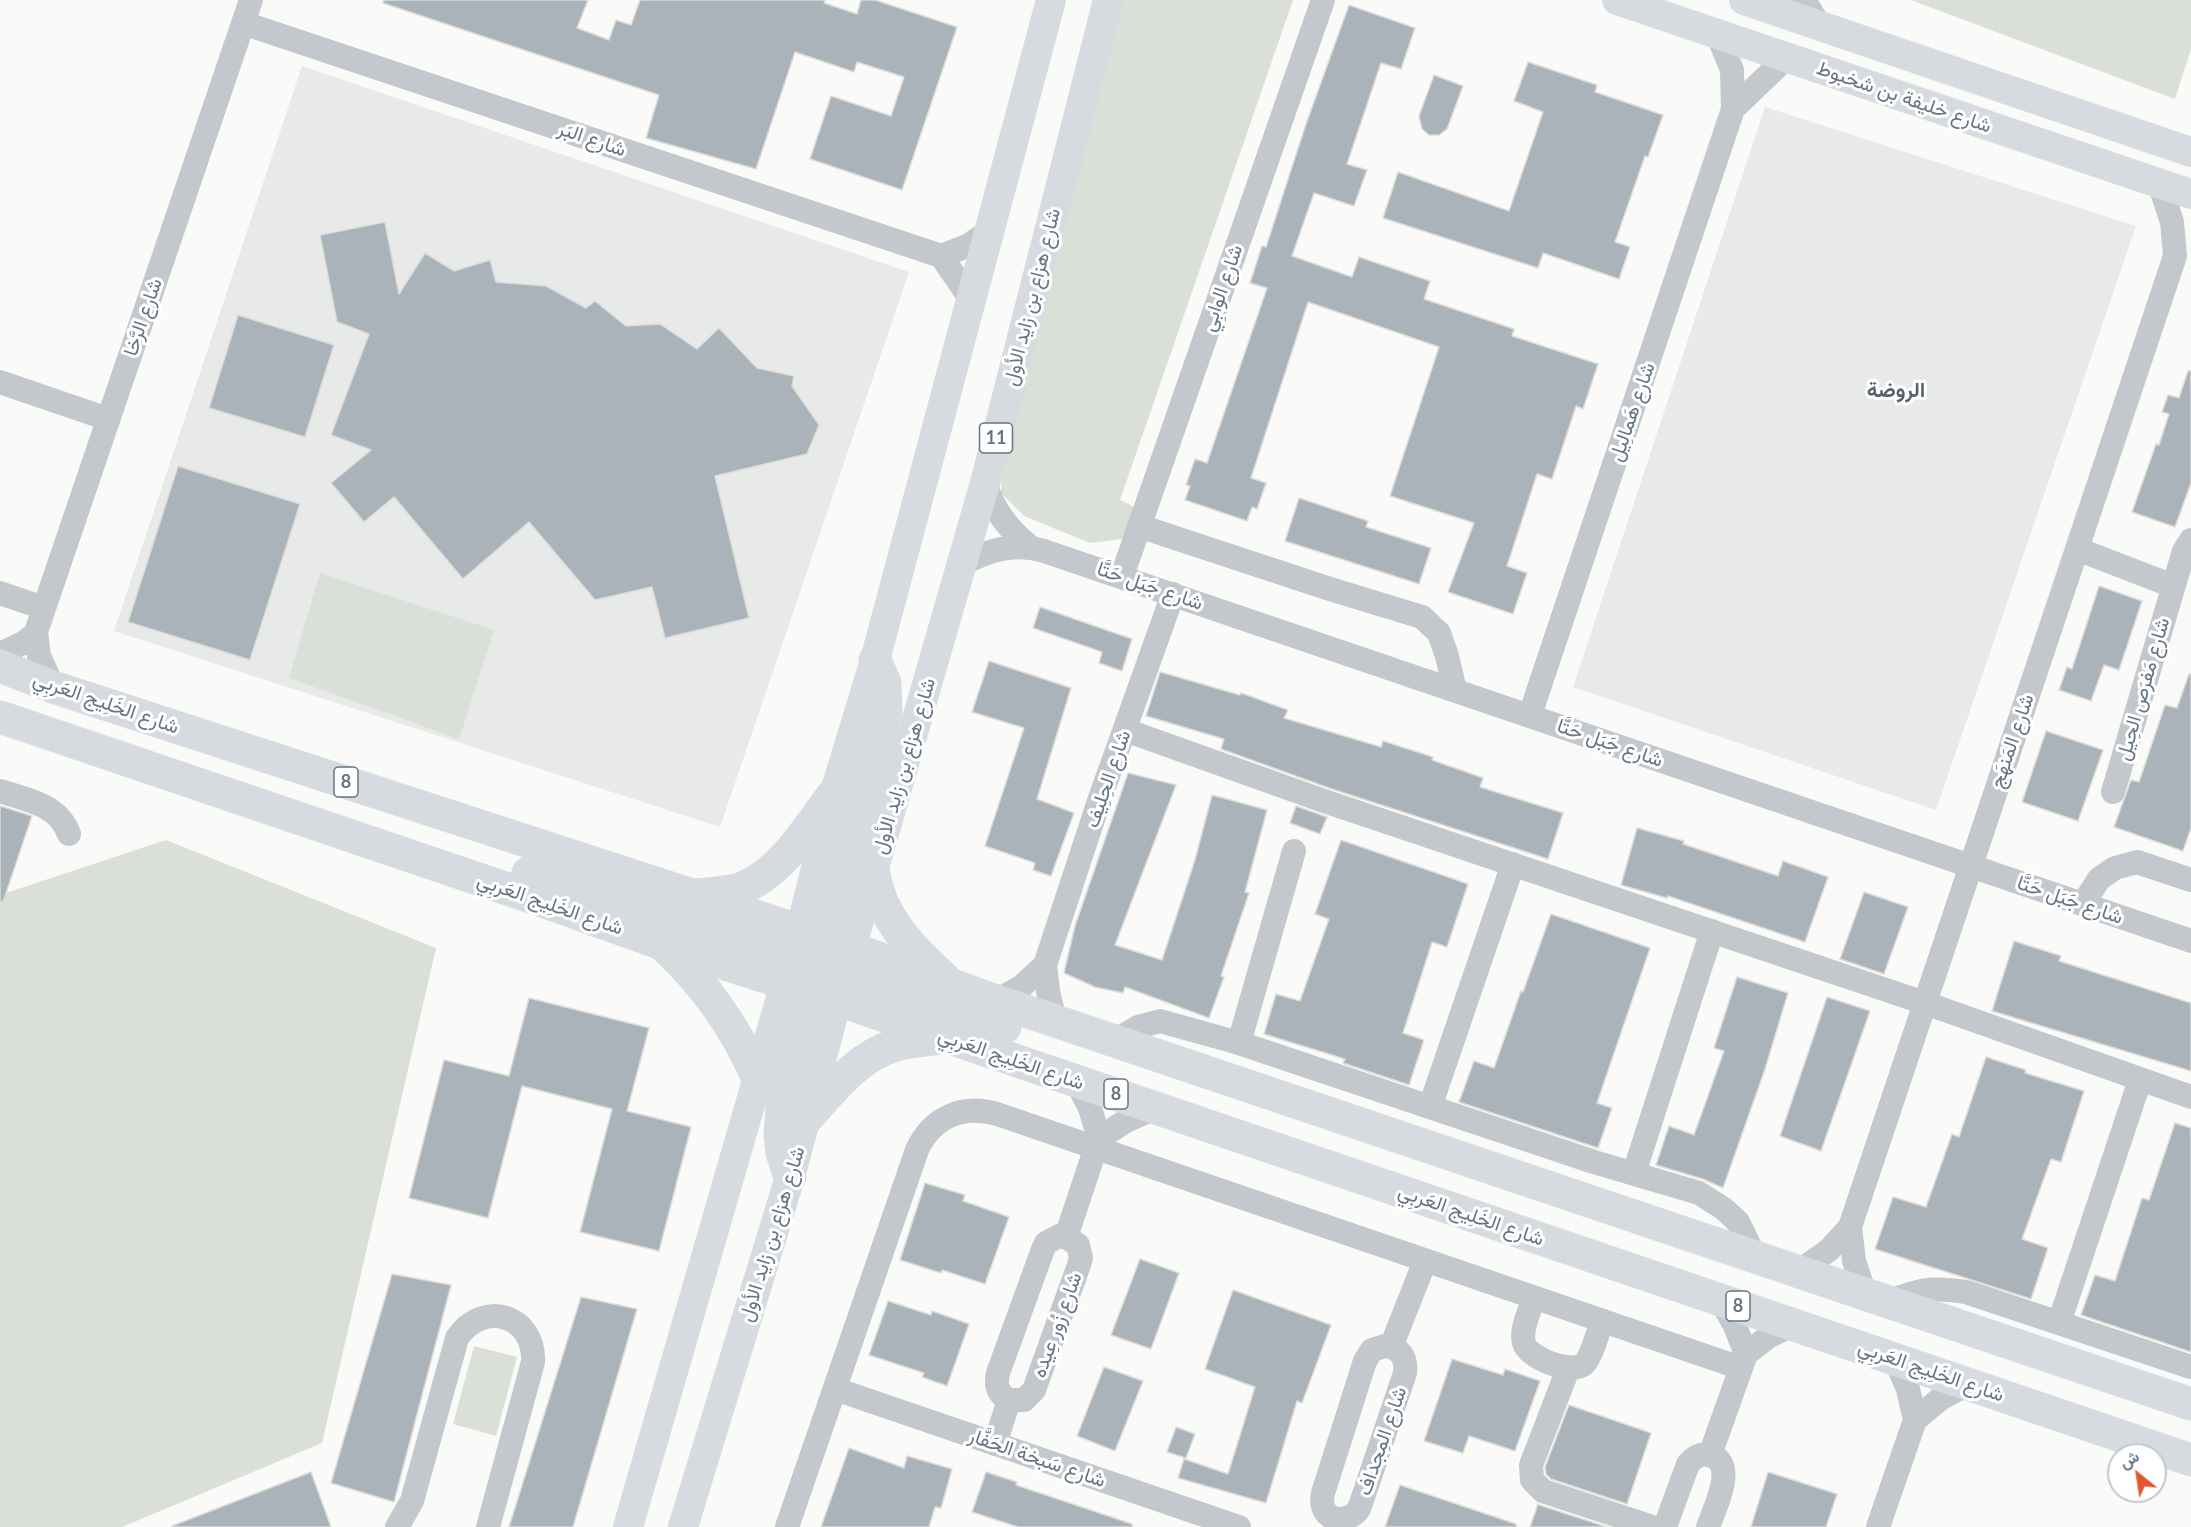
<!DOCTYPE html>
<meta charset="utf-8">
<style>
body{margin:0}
#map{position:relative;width:2191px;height:1527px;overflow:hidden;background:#fafaf8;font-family:Lato,Vazirmatn,sans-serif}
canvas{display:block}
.north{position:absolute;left:2107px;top:1443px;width:60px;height:60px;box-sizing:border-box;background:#fff;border:2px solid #c1c8cd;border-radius:50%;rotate:330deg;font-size:16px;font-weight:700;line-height:24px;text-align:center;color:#657683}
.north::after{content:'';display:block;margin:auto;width:21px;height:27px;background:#e4572e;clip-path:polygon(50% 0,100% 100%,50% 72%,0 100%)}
</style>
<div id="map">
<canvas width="2191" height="1527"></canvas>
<div class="north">ش</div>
</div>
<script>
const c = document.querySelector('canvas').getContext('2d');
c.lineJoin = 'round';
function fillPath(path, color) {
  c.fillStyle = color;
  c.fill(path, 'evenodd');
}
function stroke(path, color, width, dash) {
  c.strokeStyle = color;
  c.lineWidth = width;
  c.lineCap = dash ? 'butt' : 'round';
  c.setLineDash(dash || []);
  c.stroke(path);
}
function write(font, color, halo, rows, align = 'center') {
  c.font = font + ' Lato,Vazirmatn,sans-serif';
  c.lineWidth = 6;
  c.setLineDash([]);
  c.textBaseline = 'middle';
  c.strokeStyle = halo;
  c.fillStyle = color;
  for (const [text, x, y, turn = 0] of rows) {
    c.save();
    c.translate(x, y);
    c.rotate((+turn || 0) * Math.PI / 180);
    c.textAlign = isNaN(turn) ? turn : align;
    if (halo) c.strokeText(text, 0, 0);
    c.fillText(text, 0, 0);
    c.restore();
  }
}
fillPath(new Path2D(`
 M302 66 909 272 720 827 114 631Z
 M1765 107 2136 226 1936 810 1573 687Z`), '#e8e9e9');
fillPath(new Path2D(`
 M1123 0H1293L1120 500 1138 509 1134 526 1122 539 1090 543 1024 516 1001 493 1002 461Z
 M1911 0H2191V49L2175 99Z
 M320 573 494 630 459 739 289 678Z
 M166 840 436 948 322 1443 122 1527H0V895Z
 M474 1346 517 1357 496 1436 453 1424Z`), '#dadfd7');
const building = new Path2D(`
 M384 0H588L577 28 609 40 616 20 631 25 640 0H825L824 3 857 14 861 0H875L957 27 902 190 810 159 831 96 891 116 904 77 857 62 854 72 795 52 756 169 646 138 659 95 383 3Z
 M1349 5 1415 28 1401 69 1381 63 1347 164 1367 170 1354 206 1314 193 1292 256 1352 277 1359 257 1430 281 1424 299 1514 329 1512 336 1598 364 1583 409 1576 406 1552 479 1537 474 1507 566 1527 573 1513 614 1448 592 1474 523 1390 496 1439 347 1308 302 1251 478 1266 483 1257 509 1252 507 1247 521 1185 500 1190 486 1186 485 1195 459 1207 463 1267 288 1250 283 1262 246 1266 247 1305 127Z
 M1528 62 1597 85 1595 92 1663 115 1648 157 1645 156 1615 242 1630 247 1619 279 1543 253 1538 268 1383 218 1398 172 1509 211 1543 112 1514 101Z
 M1434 75 1463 86 1447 129 1439 135H1429L1422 129 1419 116Z
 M385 222 399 294 425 253 454 271 490 260 496 282 546 286 586 308 595 301 626 326 660 324 697 349 719 328 757 368 794 376 792 386 819 425 807 454 715 476 749 618 665 638 652 587 595 600 529 522 463 579 394 497 364 522 331 483 371 450 331 435 369 334 337 322 320 235Z
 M238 315 334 345 305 437 209 408Z
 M2188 371H2191V483L2175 527 2132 512 2156 444 2159 445 2169 414 2162 412 2168 395 2179 398Z
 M178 466 300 504 250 660 128 622Z
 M1299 498 1368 521 1366 527 1431 548 1419 584 1285 541Z
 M2099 586 2142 601 2119 670 2104 665 2091 701 2059 690 2067 667 2072 669Z
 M1040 607 1132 639 1122 671 1099 663 1102 652 1033 628Z
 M989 661 1071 688 1037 799 1074 813 1051 876 1033 870 1035 863 985 846 1024 728 972 712Z
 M1160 672 1240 695 1241 693 1288 710 1284 718 1381 747 1383 741 1433 757 1432 760 1483 778 1480 787 1563 813 1548 859 1329 788 1221 749 1224 739 1146 716Z
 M2189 674H2191V828L2183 851 2114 827 2131 780 2139 782 2165 705 2177 708Z
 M2046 731 2103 750 2078 821 2022 802Z
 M1128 773 1176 785 1115 945 1162 960 1195 860 1212 795 1267 810 1245 892 1249 893 1221 976 1224 977 1209 1018 1125 987 1123 993 1095 987 1064 973 1075 926Z
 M0 806 32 816 3 902H0Z
 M1296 806 1327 817 1320 834 1290 823Z
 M1637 828 1684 841 1683 844 1778 876 1783 861 1828 877 1805 942 1668 896 1667 898 1621 885Z
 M1341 840 1468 884 1447 947 1432 942 1403 1033 1424 1040 1409 1085 1343 1063 1345 1059 1264 1034 1276 994 1300 1001 1329 919 1315 914Z
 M1864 892 1908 907 1884 974 1840 959Z
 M1551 914 1650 948 1597 1103 1612 1108 1598 1148 1459 1102 1474 1061 1494 1068 1521 991 1523 992Z
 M2014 941 2061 956 2059 961 2191 1003V1071L1992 1011Z
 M1737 977 1788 993 1765 1069 1723 1188 1703 1179 1656 1165 1669 1126 1694 1135 1724 1051 1714 1048Z
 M1827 997 1870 1011 1821 1151 1780 1136Z
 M529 998 649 1028 627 1111 691 1127 659 1251 580 1232 612 1109 522 1086 488 1218 409 1198 444 1060 509 1076Z
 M1986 1057 2026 1070 2025 1073 2084 1091 2061 1162 2051 1159 2022 1239 2048 1248 2031 1299 1875 1249 1893 1197 1926 1207 1952 1134 1959 1137Z
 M2175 1123 2191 1128V1352L2081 1315 2095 1275 2115 1281 2142 1198 2149 1200Z
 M925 1183 965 1195 963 1201 1009 1217 985 1284 942 1270 941 1273 900 1260Z
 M1140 1259 1179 1273 1151 1349 1111 1335Z
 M392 1274 451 1285 394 1502 331 1483Z
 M1233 1290 1331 1325 1302 1403 1297 1401 1266 1503 1178 1478 1184 1459 1228 1474 1255 1387 1205 1369Z
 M581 1297 637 1309 573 1527H509Z
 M888 1301 931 1315 932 1311 969 1324 947 1386 922 1377 924 1373 869 1355Z
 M1452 1359 1503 1375 1505 1369 1540 1381 1515 1451 1469 1436 1463 1453 1424 1441Z
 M1104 1367 1143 1381 1115 1451 1077 1436Z
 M1569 1405 1651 1433 1627 1504 1551 1479 1546 1474 1545 1467Z
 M1176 1427 1195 1434 1186 1458 1167 1452Z
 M849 1448 904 1468 907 1456 952 1469 941 1508 935 1507 929 1527H821Z
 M311 1472 331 1527H172V1526Z
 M986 1472 1017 1482 1016 1485 1132 1524V1527H1018L972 1512Z
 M1768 1472 1837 1494 1826 1527H1751Z
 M1400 1485 1516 1524V1527H1385Z
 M1538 1504 1539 1505 1607 1527H1530Z`);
fillPath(building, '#aab3b9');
stroke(building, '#dcdcda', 1.5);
stroke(new Path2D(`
 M1804 0 1820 26
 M243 23 941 256 972 301
 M1733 109 1787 57
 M941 256 967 246 990 231
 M0 382 108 419
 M985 483C994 510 1007 528 1029 546
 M1139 526 1330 589 1422 617 1439 633 1447 656 1455 690
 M2077 549 2173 586
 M961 565C988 550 1014 542 1044 551L2191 941
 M1122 576 1323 0
 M0 593 44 608
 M0 654 23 643 35 634
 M53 687 39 656 36 632 251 0
 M1530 715 1733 109 1732 70 1717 33
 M1125 730 1324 801 1925 1003 2191 1097
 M0 791C27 800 58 804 69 834
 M2113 792 2184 551 2191 540
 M2083 904 2099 879 2115 868 2137 862 2191 880
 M996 1001 1021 987 1045 965
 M1055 1021 1048 991 1045 965 1099 801 1173 594
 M1115 1041 1138 1027 1160 1021 1239 1043 1594 1162 1699 1193 1724 1209 1738 1222 1755 1257
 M1239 1043 1294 851
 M1430 1107 1513 864
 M1099 1138 1126 1121 1155 1108
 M1634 1173 1712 931
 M1850 1227 1854 1261 1865 1294
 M1059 1236 1066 1237 1078 1245 1081 1258 1079 1265 1034 1390 1024 1400H1009C998 1394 995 1386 998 1373L1043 1249 1046 1243Z
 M1066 1237 1099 1138 1090 1108 1076 1081
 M1798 1272 1829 1250 1850 1227 2175 256 2172 222 2159 183
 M1534 1298C1530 1310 1520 1330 1524 1343 1528 1358 1571 1375 1584 1364 1592 1356 1598 1332 1602 1321
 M1720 1299 1735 1326 1746 1354
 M1888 1302C1921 1289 1931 1287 1966 1292L2191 1367
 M2059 1323 2140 1080
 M1385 1346C1400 1348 1407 1357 1405 1373L1359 1509C1345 1527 1317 1520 1323 1493L1365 1361 1372 1350Z
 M1391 1347 1425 1261
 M1895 1359 1908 1389 1915 1420
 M1568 1369 1531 1465 1532 1480 1543 1491 1652 1527
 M835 1389 1239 1527
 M995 1444 1009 1400
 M1710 1455 1746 1354 1768 1337 1794 1324
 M397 1527 412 1501 457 1338C483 1299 535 1315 533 1362L488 1527
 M787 1527 917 1150C932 1117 963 1104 997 1114L1741 1368
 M1665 1527 1688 1464C1694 1457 1701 1453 1709 1455 1739 1462 1714 1509 1708 1527
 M1878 1527 1915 1420 1940 1399 1968 1384`), '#c3c8cc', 24);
stroke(new Path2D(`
 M1617 0 2191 194
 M1744 0 2191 152
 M628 1527 800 932 835 792 875 660 1051 0
 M683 1527 790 1177 851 948 985 483 1108 0`), '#d6dbdf', 30);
stroke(new Path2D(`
 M0 666 53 687 692 895 851 948 996 1001 2191 1404
 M0 717 540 900 662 944 838 1000 2191 1460
 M528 873 754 946 793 957 818 958 849 949
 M874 874C881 918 912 949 944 978
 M696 895C712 893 728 893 742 888 783 872 809 825 835 792
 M665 947C706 985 736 1028 758 1079
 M823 963 824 940 886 712 885 683 875 660
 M802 972 824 969 1005 1027
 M806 1119C832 1091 857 1056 896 1045 911 1041 927 1040 942 1038
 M790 1177 782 1153 780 1135 782 1107 799 1032 818 972`), '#d6dbdf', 33);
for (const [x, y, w] of [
 [996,438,33],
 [346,782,24],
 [1116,1094,24],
 [1738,1306,24]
]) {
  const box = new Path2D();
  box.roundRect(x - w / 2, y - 15, w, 30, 4.5);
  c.fillStyle = '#fff';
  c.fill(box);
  stroke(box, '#657683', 1.5);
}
write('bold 18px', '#657683', null, [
 ["11",996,438],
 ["8",346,782],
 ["8",1116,1094],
 ["8",1738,1306]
]);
write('20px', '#657683', '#fff', [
 ["شارع خليفة بن شخبوط",1904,97,19],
 ["شارع البَر",592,139,19],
 ["شارع الوابِي",1222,288,-71],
 ["شارع هزاع بن زايد الأول",1032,297,-76],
 ["شارع الرَّخا",143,317,-71],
 ["شارع هَمالِيل",1632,412,-71],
 ["شارع جَبَل حَتَّا",1150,586,19],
 ["شارع مَفرَص الحِيل",2143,689,-74],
 ["شارع الخَلِيج العَربِي",106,703,19],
 ["شارع المَنهَج",2012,741,-71],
 ["شارع جَبَل حَتَّا",1610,743,19],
 ["شارع هزاع بن زايد الأول",904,766,-74],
 ["شارع الحِلِيف",1108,779,-71],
 ["شارع جَبَل حَتَّا",2070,900,19],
 ["شارع الخَلِيج العَربِي",550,904,19],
 ["شارع الخَلِيج العَربِي",1011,1059,19],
 ["شارع الخَلِيج العَربِي",1471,1215,19],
 ["شارع هزاع بن زايد الأول",772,1234,-73],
 ["شارع زُور عِيده",1057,1325,-70],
 ["شارع الخَلِيج العَربِي",1931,1371,19],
 ["شارع المِجداف",1382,1441,-71],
 ["شارع سَبخة الحَفَّار",1037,1458,19]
]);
write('bold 21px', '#57646e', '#fff', [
 ["الروضة",1896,390]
]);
</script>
